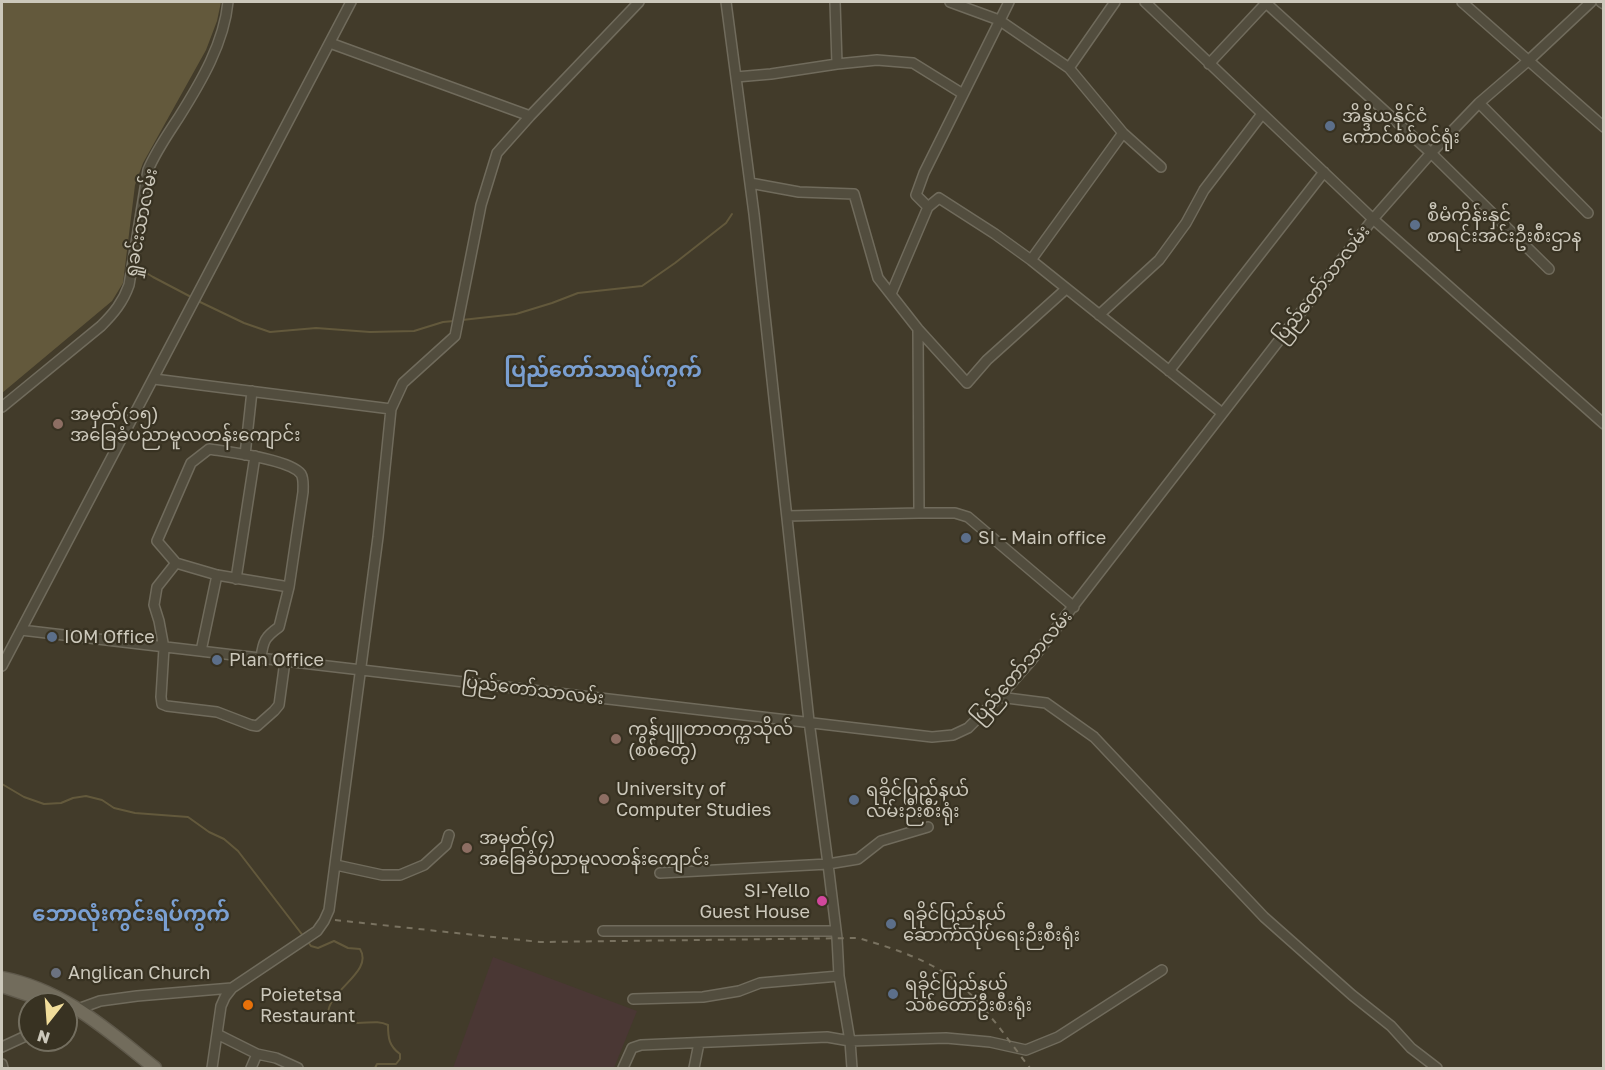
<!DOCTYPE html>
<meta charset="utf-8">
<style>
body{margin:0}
#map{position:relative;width:1605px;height:1070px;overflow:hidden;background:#423b2a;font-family:"Golos Text",sans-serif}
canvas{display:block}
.frame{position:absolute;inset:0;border:3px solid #ccc8bb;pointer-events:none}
.north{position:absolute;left:18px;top:992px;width:60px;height:60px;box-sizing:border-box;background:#383222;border:2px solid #736e5f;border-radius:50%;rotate:197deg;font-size:16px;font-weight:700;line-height:24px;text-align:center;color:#ccc8bb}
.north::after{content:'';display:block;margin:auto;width:21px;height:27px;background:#f1dd9b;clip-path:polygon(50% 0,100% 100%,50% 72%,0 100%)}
</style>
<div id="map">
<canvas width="1605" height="1070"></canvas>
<div class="frame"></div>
<div class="north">N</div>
</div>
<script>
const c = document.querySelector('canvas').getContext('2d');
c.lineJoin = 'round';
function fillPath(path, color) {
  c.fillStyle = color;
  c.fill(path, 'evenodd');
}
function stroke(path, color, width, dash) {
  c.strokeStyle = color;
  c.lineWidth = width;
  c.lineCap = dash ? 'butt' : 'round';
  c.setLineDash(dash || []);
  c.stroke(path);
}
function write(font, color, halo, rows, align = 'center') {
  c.font = font + ' "Golos Text","Noto Sans Myanmar",sans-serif';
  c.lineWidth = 4.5;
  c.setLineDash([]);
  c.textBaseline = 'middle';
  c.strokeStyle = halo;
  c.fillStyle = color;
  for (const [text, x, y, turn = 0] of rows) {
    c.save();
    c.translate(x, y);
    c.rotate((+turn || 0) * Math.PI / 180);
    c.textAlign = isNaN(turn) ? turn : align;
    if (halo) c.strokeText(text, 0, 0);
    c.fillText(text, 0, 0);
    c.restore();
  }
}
fillPath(new Path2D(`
 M493 957 637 1011 614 1068H453Z`), '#4a3734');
fillPath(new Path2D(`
 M2 2H221L217 21 206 50 143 163 135 185 123 283 112 301 2 393Z`), '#63593c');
stroke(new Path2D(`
 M135 266 153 277 193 298
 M198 301 244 323 270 332 316 328 370 332 414 331 443 322 454 321
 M462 320 516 314 552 303 578 293 642 286 675 263 726 223 732 214
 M2 784 24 797 44 804 61 803 73 798 86 796 102 800 114 808 135 813 188 817 209 832 224 839 238 851 304 937
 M308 942 311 946 318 948 334 941 348 948 360 949C374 972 328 990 328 1014 337 1019 348 1022 358 1023 369 1023 378 1020 388 1025 388 1038 389 1046 400 1054V1059L396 1064H377L375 1068`), '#63593c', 2);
const minor = new Path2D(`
 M726 2 754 214 809 721 828 864 837 938 839 976 850 1041 852 1068
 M835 2 837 64
 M950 2 999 20 1069 68 1123 133 1031 260
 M1009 2 924 173 916 195 928 207 939 198 995 234 1031 260 1222 413
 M1145 2 1373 219 1604 424
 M1462 2 1604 127
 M1601 2 1604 4
 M1266 3 1431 153 1549 269
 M330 43 530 116
 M1209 64 1267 2
 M1069 68 1115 2
 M736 77 771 74 837 64 877 60 913 63 963 94
 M1479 103 1588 213
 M1123 133 1161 167
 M750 183 799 192 854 194 878 278 918 329 967 383 987 360 1066 289
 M891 294 928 207
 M1099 315 1159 260 1186 223 1204 190 1262 114
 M1169 371 1324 172
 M154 379 391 409 378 537 329 910 324 921 317 931 232 988 225 997 221 1006 212 1068
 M2 407 101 326C114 313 123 302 129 285L148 170C156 151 168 134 179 117 201 82 224 43 228 2
 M391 409 403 383 455 336 481 205 497 153 530 116 639 2
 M245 455 252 391
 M919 513H955L968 517 1074 607
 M787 516 919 513 918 329
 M176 563 157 587 154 605 159 621 164 648 161 697 162 704 167 706 217 712 251 725 257 726 274 711 279 705 285 661
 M236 579 255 456
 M21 630 932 737 953 735 968 728 999 697 1030 662 1373 219 1431 153 1479 103 1529 60 1591 2
 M201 651 217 575
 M261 658C263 641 265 637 279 627L289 587 217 575 176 563 157 541 191 463 209 449C228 452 290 459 301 474 304 479 303 486 303 492L289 587
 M2 666 351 2
 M999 697 1046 703 1094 737 1264 917 1352 995 1391 1026 1411 1048 1437 1068
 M336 865 382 875H400L424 865 446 845 449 835
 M660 873 828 864 858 859 881 841 928 827
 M603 931H836
 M633 999 703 997 739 991 760 983 839 976
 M66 1016 78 1009 100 1001 137 996 232 988
 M217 1034 257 1054
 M2 1047 30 1034
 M2 1064 3 1068
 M251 1068 257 1054 276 1058 298 1068
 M623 1068 632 1048 641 1045 827 1037 850 1041 946 1038 990 1042 1026 1050 1058 1037 1162 970
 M694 1068 699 1043`);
const major = new Path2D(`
 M2 978C64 990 107 1030 155 1068
 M2 986 35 997`);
stroke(minor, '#706b5c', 12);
stroke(major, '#5f594b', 15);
stroke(minor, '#524d3e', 9);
stroke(major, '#726c5c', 12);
stroke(new Path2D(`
 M335 920 540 942 858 938C886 946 914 955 940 970 978 993 1003 1034 1030 1068`), '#797260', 2, [6, 6]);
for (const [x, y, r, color] of [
 [1330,126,6,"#5c6f8a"],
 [1415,225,6,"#5c6f8a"],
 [58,424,6,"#8d6e63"],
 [966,538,6,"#5c6f8a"],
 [52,637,6,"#5c6f8a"],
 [217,660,6,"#5c6f8a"],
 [616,739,6,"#8d6e63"],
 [604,799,6,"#8d6e63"],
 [854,800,6,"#5c6f8a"],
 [467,848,6,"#8d6e63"],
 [822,901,6,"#d1479c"],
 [891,924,6,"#5c6f8a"],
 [56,973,6,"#6b7280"],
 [893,994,6,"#5c6f8a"],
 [248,1005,6,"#e8710a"]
]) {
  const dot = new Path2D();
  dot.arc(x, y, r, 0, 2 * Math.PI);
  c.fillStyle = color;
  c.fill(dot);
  stroke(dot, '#383222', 2);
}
write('18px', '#ccc8bb', '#383222', [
 ["အိန္ဒိယနိုင်ငံ",1342,116],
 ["ကောင်စစ်ဝင်ရုံး",1342,137],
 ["စီမံကိန်းနှင့်",1427,215],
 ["စာရင်းအင်းဦးစီးဌာန",1427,236],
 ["အမှတ်(၁၅)",70,414],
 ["အခြေခံပညာမူလတန်းကျောင်း",70,435],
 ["SI - Main office",978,538],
 ["IOM Office",64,637],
 ["Plan Office",229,660],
 ["ကွန်ပျူတာတက္ကသိုလ်",628,729],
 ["(စစ်တွေ)",628,750],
 ["University of",616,789],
 ["Computer Studies",616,810],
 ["ရခိုင်ပြည်နယ်",866,790],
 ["လမ်းဉီးစီးရုံး",866,811],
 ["အမှတ်(၄)",479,838],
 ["အခြေခံပညာမူလတန်းကျောင်း",479,859],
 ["SI-Yello",810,891,"right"],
 ["Guest House",810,912,"right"],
 ["ရခိုင်ပြည်နယ်",903,914],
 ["ဆောက်လုပ်ရေးဉီးစီးရုံး",903,935],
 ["Anglican Church",68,973],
 ["ရခိုင်ပြည်နယ်",905,984],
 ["သစ်တောဦးစီးရုံး",905,1005],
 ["Poietetsa",260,995],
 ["Restaurant",260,1016]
], 'left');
write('18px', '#ccc8bb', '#383222', [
 ["ရှုခင်းသာလမ်း",141,223,-79],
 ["ပြည်တော်သာလမ်း",1322,284,-52],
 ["ပြည်တော်သာလမ်း",1022,667,-49],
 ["ပြည်တော်သာလမ်း",533,690,7]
]);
write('bold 21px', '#7a9fd1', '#383222', [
 ["ပြည်တော်သာရပ်ကွက်",603,370],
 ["ဘောလုံးကွင်းရပ်ကွက်",131,914]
]);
</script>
